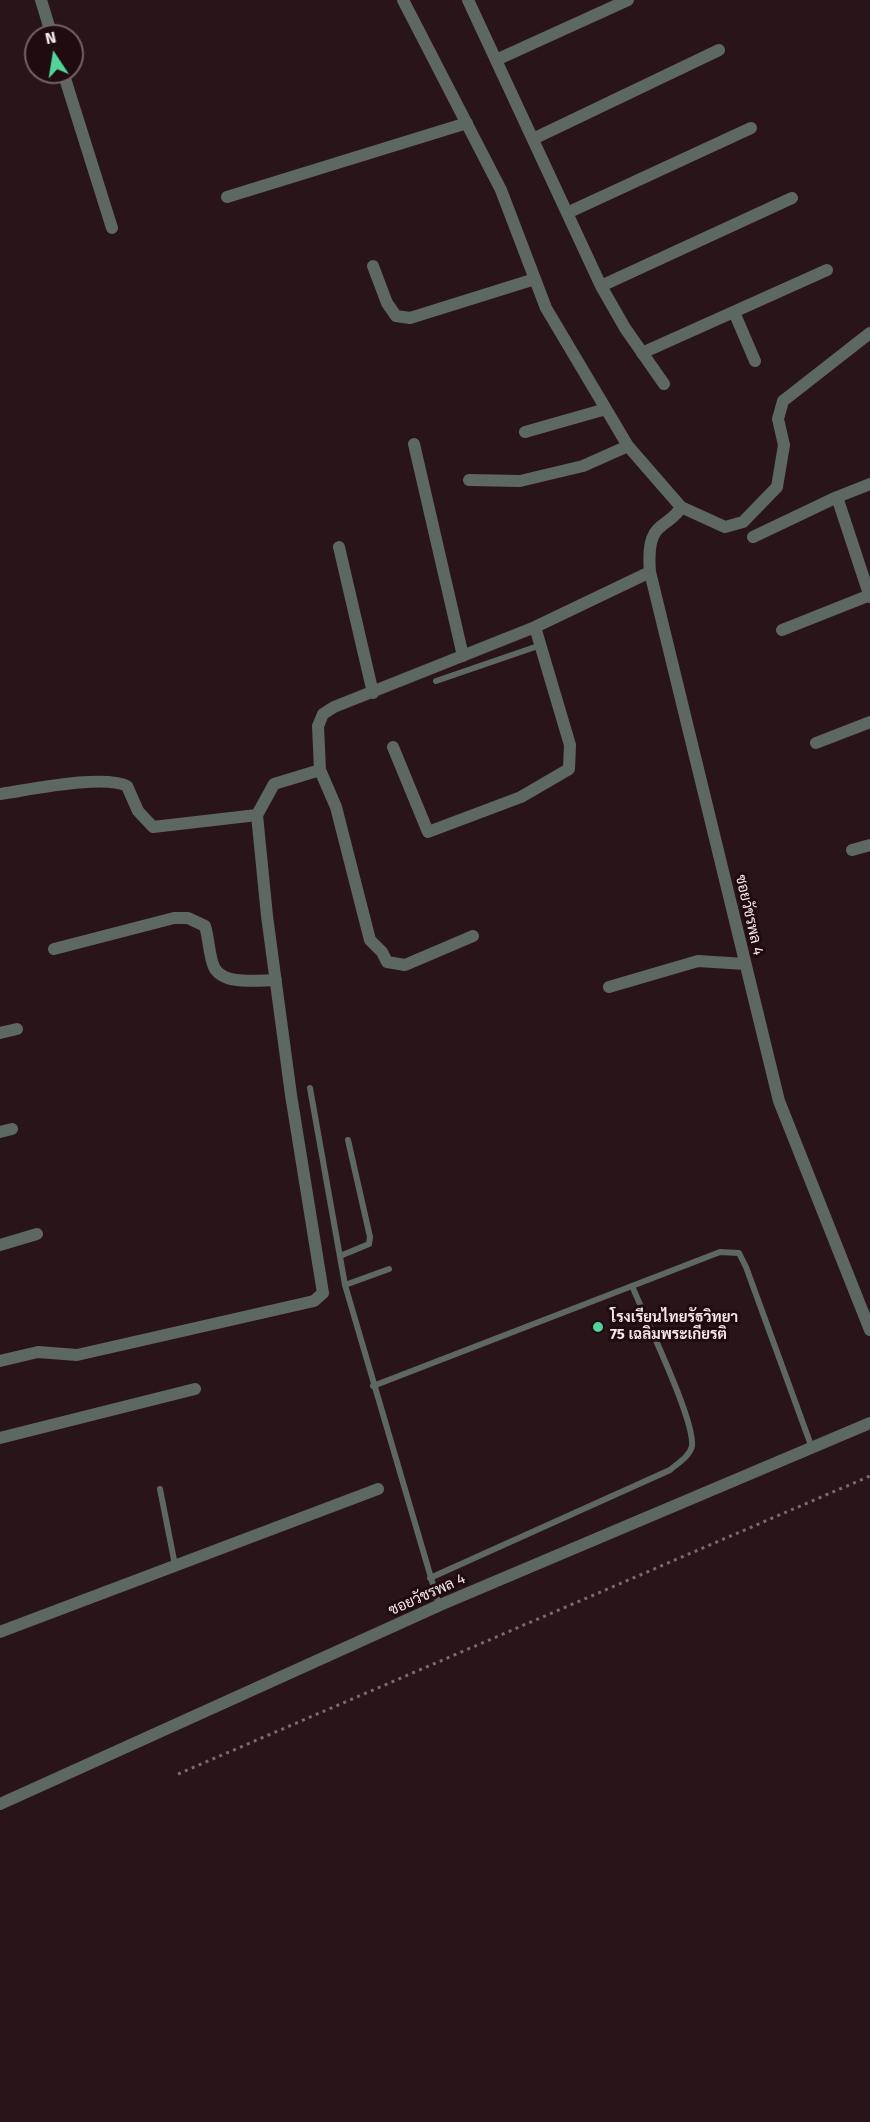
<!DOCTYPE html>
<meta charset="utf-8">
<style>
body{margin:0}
#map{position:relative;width:870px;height:2122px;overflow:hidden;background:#291419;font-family:"Fira Sans",sans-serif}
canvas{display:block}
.north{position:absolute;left:24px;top:24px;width:60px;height:60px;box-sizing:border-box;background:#1f0b10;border:2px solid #756367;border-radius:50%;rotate:348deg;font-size:16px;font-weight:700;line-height:24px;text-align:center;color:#f5e6e9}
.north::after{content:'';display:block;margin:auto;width:21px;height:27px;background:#52d397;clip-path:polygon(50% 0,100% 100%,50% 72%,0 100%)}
</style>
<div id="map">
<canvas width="870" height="2122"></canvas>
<div class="north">N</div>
</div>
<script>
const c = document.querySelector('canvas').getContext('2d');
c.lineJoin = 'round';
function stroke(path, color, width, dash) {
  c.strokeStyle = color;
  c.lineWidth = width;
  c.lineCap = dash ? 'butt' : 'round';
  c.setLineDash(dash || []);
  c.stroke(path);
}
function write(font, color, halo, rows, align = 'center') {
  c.font = font + ' "Fira Sans",Sarabun,sans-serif';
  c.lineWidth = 6;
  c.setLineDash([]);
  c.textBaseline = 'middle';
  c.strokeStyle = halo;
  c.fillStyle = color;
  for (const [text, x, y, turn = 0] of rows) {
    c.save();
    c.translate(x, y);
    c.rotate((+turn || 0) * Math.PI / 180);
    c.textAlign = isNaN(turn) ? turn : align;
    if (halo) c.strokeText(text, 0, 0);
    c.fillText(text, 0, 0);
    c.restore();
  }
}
stroke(new Path2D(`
 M178 1774 870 1476`), '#7d6a6f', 3, [3, 4.5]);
stroke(new Path2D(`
 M436 681 541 645
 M310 1088 345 1285 439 1605
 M340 1256 369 1244 370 1237 348 1140
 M345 1285 389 1269
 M373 1386 720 1252 739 1253 746 1267 812 1448
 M160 1489 175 1565
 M430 1578 670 1470C678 1463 690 1456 692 1446 695 1420 645 1318 633 1288`), '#5e6862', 6);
stroke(new Path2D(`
 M41 0 52 36
 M403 0 501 190 546 308 628 446 681 507 725 527 743 522 777 487 784 445 778 419 783 401 870 333
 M468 0 601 286 625 328 664 384
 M496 60 628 0
 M63 72 112 228
 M533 139 719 50
 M227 197 467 123
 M567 213 751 128
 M373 266 387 303 396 316 410 318 535 279
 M601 286 792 198
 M734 312 755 361
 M642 353 827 270
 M525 432 606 409
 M414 444 463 656
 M469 480 520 481 583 466 628 446
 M870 484 837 497 870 597
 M681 507C675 519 665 521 657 530 648 540 649 559 650 572L779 1101 870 1330
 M753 537 837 497
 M339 547 373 693
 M782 630 870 595
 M816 743 870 722
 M393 747 428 832 521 797 569 769 570 745 535 627
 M0 794C29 790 103 774 127 786L138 811 153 827 257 815
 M852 850 870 845
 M473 936 405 965 387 962 382 952 370 940 336 807 320 770 318 726 323 714 334 707 535 627 650 572
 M54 949 174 918H188L205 926C209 939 209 956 214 967 223 986 259 980 276 980
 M609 987 698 961 745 964
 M0 1033 17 1029
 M0 1132 12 1129
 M0 1245 37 1234
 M0 1361 38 1352 77 1355 314 1301 323 1293 291 1095 267 916 257 815 274 784 320 770
 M0 1438 195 1389
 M0 1632 378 1489
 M0 1804 440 1605 870 1423`), '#5e6862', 12);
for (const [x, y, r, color] of [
 [598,1327,6,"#52d397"]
]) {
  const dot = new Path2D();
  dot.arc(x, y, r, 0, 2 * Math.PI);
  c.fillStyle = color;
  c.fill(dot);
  stroke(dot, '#1f0b10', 2);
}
write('15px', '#f5e6e9', '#1f0b10', [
 ["ซอยวัชรพล 4",749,915,77],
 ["ซอยวัชรพล 4",427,1595,-24]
]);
write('bold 15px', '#f5e6e9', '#1f0b10', [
 ["โรงเรียนไทยรัฐวิทยา",610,1318],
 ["75 เฉลิมพระเกียรติ",610,1335]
], 'left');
</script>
